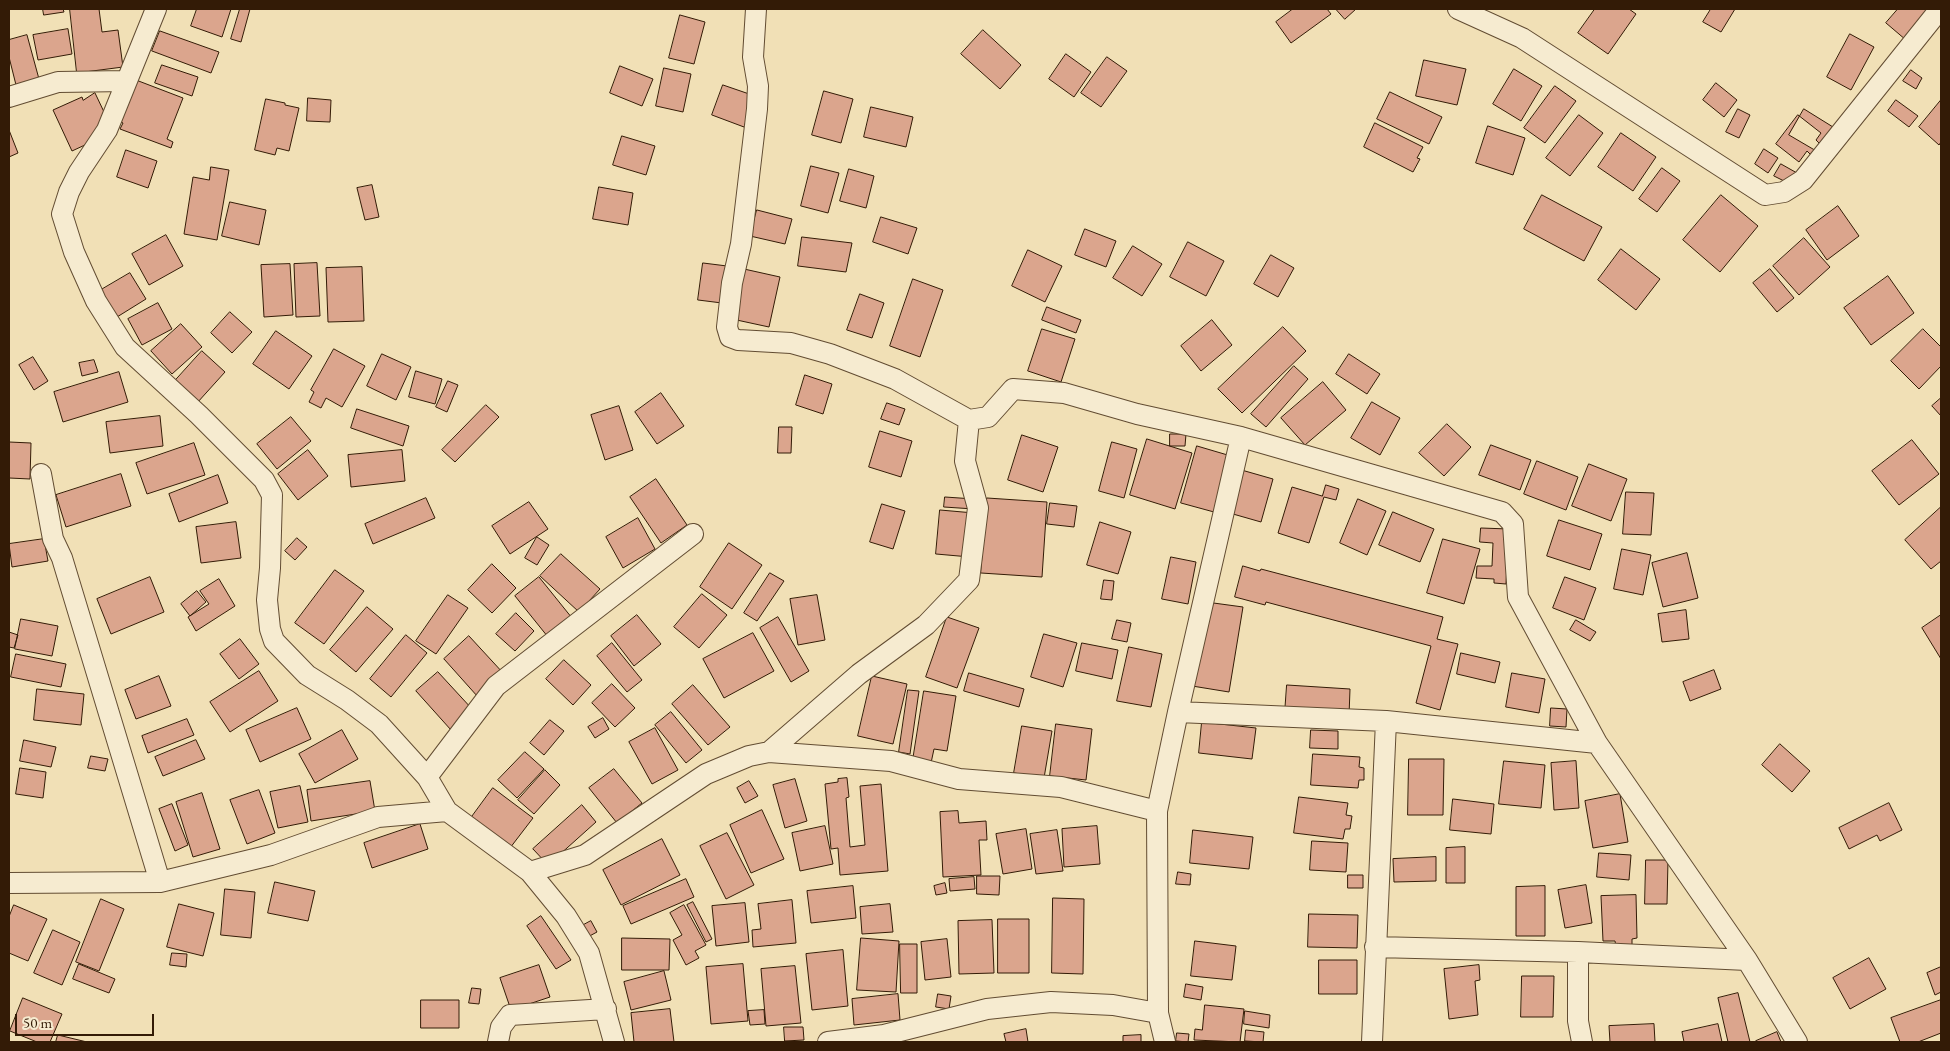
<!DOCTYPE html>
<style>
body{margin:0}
#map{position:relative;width:1950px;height:1051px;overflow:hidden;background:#f1e0b6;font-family:"EB Garamond",serif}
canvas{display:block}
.frame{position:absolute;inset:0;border:10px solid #331b06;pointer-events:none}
.scale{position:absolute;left:15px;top:1014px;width:139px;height:22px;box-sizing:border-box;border:2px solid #331b06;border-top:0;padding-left:6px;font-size:15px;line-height:18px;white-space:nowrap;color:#331b06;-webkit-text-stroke:4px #f6ebd0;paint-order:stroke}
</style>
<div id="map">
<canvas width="1950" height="1051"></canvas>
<div class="frame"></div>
<div class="scale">50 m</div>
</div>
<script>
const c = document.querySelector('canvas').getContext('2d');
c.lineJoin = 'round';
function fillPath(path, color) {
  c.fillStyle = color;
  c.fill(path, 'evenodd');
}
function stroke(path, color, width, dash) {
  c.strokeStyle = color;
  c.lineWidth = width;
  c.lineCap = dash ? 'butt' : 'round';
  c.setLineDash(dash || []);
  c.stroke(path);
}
const building = new Path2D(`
 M43 9H63L64 12 44 15Z
 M70 9H99L102 32 118 30 123 67 77 73Z
 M197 9H231L222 37 191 26Z
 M240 9H250L241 42 231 39Z
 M1293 9H1327L1331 14 1291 43 1276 22Z
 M1336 9H1356L1345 19Z
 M1595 9H1629L1636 14 1608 54 1578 33Z
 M1711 9H1735L1721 32 1703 22Z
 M1898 9H1932L1906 40 1886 23Z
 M680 15 705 22 694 64 669 58Z
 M68 29 72 54 38 60 33 35Z
 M983 30 1021 65 1000 89 961 54Z
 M160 31 219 52 211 73 152 51Z
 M1850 34 1874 47 1851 90 1827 77Z
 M27 35 39 79 16 85 9 57V40Z
 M1066 54 1091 72 1074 97 1049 79Z
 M1107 57 1127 71 1101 107 1081 93Z
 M1424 60 1466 69 1457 105 1416 96Z
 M162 65 198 77 192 96 155 83Z
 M620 66 653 79 642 106 610 93Z
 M664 68 691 74 683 112 656 106Z
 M1514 69 1542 86 1521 121 1493 104Z
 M1911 70 1922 78 1916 89 1903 81Z
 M136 80 183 98 167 139 173 142 171 148 120 129 123 123 121 122Z
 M1716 83 1737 100 1724 117 1703 100Z
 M723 85 755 96 744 127 712 115Z
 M1555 86 1576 101 1545 143 1524 128Z
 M824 91 853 99 841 143 812 135Z
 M1390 92 1442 117 1429 144 1377 119Z
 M95 93 105 114 102 116 106 125 100 138 72 151 53 110 82 97 83 100Z
 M308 98 331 100 330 122 307 121Z
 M266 99 285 103V105L299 108 289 151 277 148 275 155 255 150Z
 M1896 100 1918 116 1909 127 1888 111Z
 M1941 100V142L1939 145 1919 127Z
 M871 107 913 117 906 147 864 137Z
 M1738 109 1750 115 1739 138 1726 132Z
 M1804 109 1833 127 1818 152 1789 135Z
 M1579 115 1603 133 1570 176 1546 158Z
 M1798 115 1821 133 1816 140 1820 144 1811 155 1807 151 1799 162 1776 144Z
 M1375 123 1423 147 1417 158 1420 159 1413 172 1364 147Z
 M1488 126 1525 138 1513 175 1476 163Z
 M9 130 18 153 9 157Z
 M1621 133 1656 157 1633 191 1598 167Z
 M622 136 655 146 646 175 613 165Z
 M1764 149 1778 158 1768 173 1755 164Z
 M126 150 157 161 148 188 117 177Z
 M1781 164 1797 173 1790 184 1774 176Z
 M811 166 839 173 828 213 801 206Z
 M211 167 229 170 217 240 184 234 193 177 209 180Z
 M1662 168 1680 181 1657 212 1639 199Z
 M849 169 874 176 866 208 840 201Z
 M372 185 379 217 365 220 357 188Z
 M599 187 633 193 628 225 593 219Z
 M1542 195 1602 227 1584 261 1524 229Z
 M1721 195 1758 226 1720 272 1683 240Z
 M230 202 266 210 259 245 222 236Z
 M1838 206 1859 236 1827 260 1806 230Z
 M757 210 792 219 785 244 750 236Z
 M881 217 917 228 908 254 873 242Z
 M1085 229 1116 241 1106 267 1075 255Z
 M166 235 183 266 149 285 132 254Z
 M802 237 852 243 846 272 798 266Z
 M1804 238 1830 267 1799 295 1773 266Z
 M1188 242 1224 261 1206 296 1170 277Z
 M1133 246 1162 264 1142 296 1113 278Z
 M1621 249 1660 279 1636 310 1598 280Z
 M1028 250 1062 266 1045 302 1012 286Z
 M1271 255 1294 268 1278 297 1254 284Z
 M317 263 320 316 296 317 294 264Z
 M703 263 727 266 722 303 698 300Z
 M290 264 293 315 264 317 261 265Z
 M362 267 364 321 328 322 326 268Z
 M744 269 780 277 769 327 732 319Z
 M1770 269 1794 298 1777 312 1753 283Z
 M130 273 146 299 117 317 101 290Z
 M1888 276 1914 313 1871 345 1844 308Z
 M913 279 943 290 920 357 890 346Z
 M860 294 884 303 872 338 847 330Z
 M158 303 172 329 142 345 128 319Z
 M1047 307 1081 320 1076 333 1042 320Z
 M230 312 252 332 232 353 211 333Z
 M1212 320 1232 345 1201 371 1181 346Z
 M181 324 202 347 172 374 151 351Z
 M1283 327 1306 351 1242 413 1218 389Z
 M1042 329 1075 339 1061 382 1028 371Z
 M1923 329 1941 347V366L1919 389 1891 361Z
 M276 331 312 356 289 389 253 364Z
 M334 349 365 366 342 407 326 398 321 408 309 402 314 392 311 390Z
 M202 351 225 372 197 403 174 382Z
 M382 354 411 367 396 400 367 386Z
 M1349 354 1380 374 1367 394 1336 374Z
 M33 357 48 381 34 390 19 365Z
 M94 360 98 372 82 376 79 363Z
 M1294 366 1308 379 1266 427 1251 414Z
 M416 371 442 379 435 404 409 397Z
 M119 372 128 402 63 422 54 392Z
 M805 375 832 384 823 414 796 405Z
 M448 381 458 385 447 412 436 407Z
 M1323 382 1346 410 1305 445 1281 418Z
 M661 393 684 426 657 444 635 412Z
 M1941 398V416L1932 406Z
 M1372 402 1400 418 1380 455 1351 438Z
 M887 403 905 409 899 425 881 419Z
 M486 405 499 417 455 462 442 450Z
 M619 406 633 450 605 460 591 415Z
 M357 409 409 426 403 446 351 428Z
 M160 416 163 446 110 453 106 422Z
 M291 417 311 441 277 469 257 444Z
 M1447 424 1471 447 1444 476 1419 453Z
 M779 427H792L791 453H778Z
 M880 431 912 441 901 477 869 467Z
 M1170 434H1186L1185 446H1170Z
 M1022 435 1058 447 1043 492 1008 480Z
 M1147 439 1192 453 1175 509 1130 495Z
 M1912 440 1939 474 1899 505 1872 471Z
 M9 442 31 443 30 479 9 478Z
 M1112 442 1137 449 1124 498 1099 491Z
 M194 443 205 475 147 494 136 463Z
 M1491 445 1531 460 1520 490 1479 475Z
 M1197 446 1231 456 1214 512 1181 503Z
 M308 450 328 476 298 500 278 474Z
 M402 450 405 481 351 487 348 455Z
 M1537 461 1578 477 1566 510 1524 494Z
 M1589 464 1627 479 1611 521 1572 506Z
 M1238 469 1273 479 1261 522 1226 512Z
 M121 474 131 506 66 527 56 495Z
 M218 475 228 503 179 522 169 494Z
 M656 479 687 525 661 543 630 497Z
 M1326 485 1339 489 1336 500 1324 497 1309 543 1278 533 1292 487 1322 496Z
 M1626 492 1654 493 1651 535 1623 534Z
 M945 497 974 499V509L944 507Z
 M426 498 435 518 373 544 365 524Z
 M987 498 1047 502 1042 577 981 573Z
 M1358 499 1386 511 1367 555 1340 543Z
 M529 502 548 529 510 554 492 526Z
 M1050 503 1077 506 1074 527 1047 524Z
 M882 504 905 511 893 549 870 542Z
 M1941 507V561L1931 569 1905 540Z
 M940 510 974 513 970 557 936 554Z
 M1393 512 1434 529 1420 562 1379 545Z
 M638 518 655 549 623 568 606 537Z
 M1559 520 1602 534 1590 570 1547 556Z
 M236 522 241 558 201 563 196 527Z
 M1100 522 1131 532 1118 574 1087 565Z
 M1481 528 1509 529 1506 584 1494 583V579L1476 578 1477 566H1492L1493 543 1480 542Z
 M537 537 549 545 537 565 525 558Z
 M297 538 307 547 295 560 285 551Z
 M44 539 48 561 12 567 9 544Z
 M1443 539 1480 549 1464 604 1427 593Z
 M729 543 762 565 732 609 700 587Z
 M1622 549 1651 555 1643 595 1614 589Z
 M1687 553 1698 598 1663 607 1652 563Z
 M561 554 600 589 579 612 540 576Z
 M1171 557 1196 562 1188 604 1162 599Z
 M492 564 516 588 492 613 468 590Z
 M1243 566 1260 571 1261 569 1443 617 1437 639 1458 644 1440 710 1416 703 1431 646 1266 602 1265 605 1235 597Z
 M335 570 364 591 324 644 295 623Z
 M770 573 784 581 757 621 744 613Z
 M150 577 164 612 111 634 97 599Z
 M539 577 572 618 548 637 515 596Z
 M1565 577 1596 588 1584 620 1553 608Z
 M219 579 235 606 196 631 188 617 209 604 200 591Z
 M1104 580 1114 581 1112 600 1101 599Z
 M197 591 206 602 190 616 181 604Z
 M702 594 727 615 699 648 674 627Z
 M448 595 468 608 436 654 416 641Z
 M817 595 825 640 798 645 790 599Z
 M1206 602 1243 607 1229 692 1192 686Z
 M367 607 393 629 356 672 330 650Z
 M1686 610 1689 639 1662 642 1658 614Z
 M516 613 534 631 515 651 496 634Z
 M637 615 661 644 634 666 611 636Z
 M1941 615V659L1922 628Z
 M778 617 809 671 791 682 760 628Z
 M947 617 979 628 957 688 926 677Z
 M21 619 58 626 52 656 15 649Z
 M1117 620 1131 623 1127 642 1112 639Z
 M1576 620 1596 632 1590 641 1570 630Z
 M9 632 18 635 14 648 9 647Z
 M753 633 774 671 724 698 703 659Z
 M1044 634 1077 643 1063 687 1031 677Z
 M406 635 427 653 391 697 370 679Z
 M469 636 504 674 478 697 444 659Z
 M240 639 259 664 239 679 220 654Z
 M612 643 642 680 627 692 597 656Z
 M1082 643 1118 650 1112 679 1076 671Z
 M1129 647 1162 654 1151 707 1117 701Z
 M1461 653 1500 662 1495 683 1457 674Z
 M16 654 66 664 61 687 11 677Z
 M564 660 591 685 573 705 546 679Z
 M1714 670 1721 689 1690 701 1683 682Z
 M259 671 278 701 230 732 210 702Z
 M438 672 473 710 451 730 416 691Z
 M969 673 1024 689 1019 707 964 691Z
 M1512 673 1545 679 1539 713 1506 707Z
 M159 676 171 706 136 719 125 690Z
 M872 676 907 684 893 744 858 736Z
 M612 684 635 708 615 727 592 703Z
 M693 685 730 727 708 745 672 704Z
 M1287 685 1350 689 1349 716 1285 713Z
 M37 689 84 694 81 725 34 720Z
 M908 690 919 691 910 754 899 752Z
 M924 691 956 696 947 751 934 749 931 763 913 760Z
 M297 708 311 739 260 762 246 730Z
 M1551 708 1567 709 1566 727 1550 726Z
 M671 712 702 750 686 763 655 725Z
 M603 718 609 729 595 738 588 727Z
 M187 719 194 735 148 753 142 736Z
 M550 720 564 731 544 755 530 743Z
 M1202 722 1256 728 1252 759 1199 753Z
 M1056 724 1092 729 1086 780 1050 776Z
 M1022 726 1052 731 1044 778 1014 773Z
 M655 728 678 770 652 784 629 742Z
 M342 730 358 759 315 783 299 754Z
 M1311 730 1338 731V749L1310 748Z
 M24 740 56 747 51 767 20 761Z
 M196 740 205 759 163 776 155 757Z
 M1780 744 1810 771 1792 792 1762 765Z
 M525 752 544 769 517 798 498 780Z
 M1313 754 1360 757 1359 767 1364 768V780H1359L1358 788 1311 785Z
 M91 756 108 759 105 771 88 768Z
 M1409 759H1444L1443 815H1408Z
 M1504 761 1545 765 1541 808 1499 804Z
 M1576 761 1579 808 1554 810 1551 763Z
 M20 768 46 772 43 798 16 794Z
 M614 769 642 803 617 823 589 788Z
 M545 770 560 785 534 814 518 800Z
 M847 778 849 797 846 798 850 847 865 845 860 786 881 784 888 871 840 875 838 848 831 849 825 784 838 782V779Z
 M795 779 807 821 785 828 773 785Z
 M370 781 375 811 311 821 307 790Z
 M749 781 758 796 745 803 737 788Z
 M300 786 308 822 278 828 270 792Z
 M493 788 533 818 510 848 471 818Z
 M259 790 275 833 247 844 230 800Z
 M202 793 220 849 193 857 176 802Z
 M1620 794 1628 842 1593 848 1585 801Z
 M1299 797 1348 803 1346 815 1352 816 1350 829H1345L1343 839 1294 833Z
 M1453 799 1494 804 1491 834 1450 830Z
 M1889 803 1902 830 1880 841 1877 835 1849 849 1839 828Z
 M172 804 188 845 175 851 159 809Z
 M582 805 596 822 548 865 533 849Z
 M762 810 784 859 751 873 730 825Z
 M958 811 959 823 986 821 987 840H979L981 875 943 877 940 812Z
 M420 824 428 849 372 868 364 843Z
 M825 826 833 864 800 871 792 833Z
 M1097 826 1100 864 1064 867 1062 829Z
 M1026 829 1032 869 1003 874 996 834Z
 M1057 830 1063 871 1036 874 1030 834Z
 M1193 830 1253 837 1249 869 1190 863Z
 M727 833 754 885 726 899 700 846Z
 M662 839 680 875 621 905 603 870Z
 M1312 841 1348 843 1346 872 1310 870Z
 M1465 847V883H1446V848Z
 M1599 853 1631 855 1629 880 1597 877Z
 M1436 857V881L1394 882 1393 859Z
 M1646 860H1668L1667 904H1645Z
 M1178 872 1191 874 1190 885 1176 884Z
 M1348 875H1363V888H1348Z
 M977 876H1000L999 895 977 894Z
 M974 877 975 889 950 891 949 879Z
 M686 879 694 897 631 924 623 906Z
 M275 882 315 891 308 921 268 913Z
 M945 883 947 893 936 895 934 886Z
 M1586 885 1592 923 1565 928 1558 890Z
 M853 886 856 918 811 923 807 891Z
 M1545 886V936H1516V887Z
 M225 889 255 892 251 938 221 935Z
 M1636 895 1637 938 1632 939V947H1616L1615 941H1603L1601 896Z
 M1053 898 1084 899 1083 974 1052 973Z
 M101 899 124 909 99 971 76 962Z
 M792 900 796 943 753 947 752 930 761 929 758 904Z
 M693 902 712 939 706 942 687 905Z
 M745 903 749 942 716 946 712 906Z
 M179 904 214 913 203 956 167 947Z
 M890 904 893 932 862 934 860 907Z
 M14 905 47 919 28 961 9 953V917Z
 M684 905 706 945 695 951 699 958 686 965 673 940 682 935 670 913Z
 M1309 914 1358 915 1357 948 1308 947Z
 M541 916 571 960 556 969 527 926Z
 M998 919H1029V973H998Z
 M992 920 994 973 959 974 958 921Z
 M591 921 597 932 584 939 578 928Z
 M53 930 80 942 62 985 34 973Z
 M622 938 670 939 669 970H622Z
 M861 938 899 941 896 992 857 990Z
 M947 939 951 977 925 980 921 942Z
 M1195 941 1236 946 1232 980 1191 976Z
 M900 944H917V993H901Z
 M843 950 848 1006 812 1010 806 954Z
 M172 953 187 954 186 967 170 965Z
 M1869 958 1886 989 1850 1009 1833 978Z
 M1319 960H1357V994H1319Z
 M79 964 115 979 109 993 73 979Z
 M743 964 748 1021 711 1024 706 967Z
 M539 965 550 997 511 1010 500 978Z
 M1479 965 1480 980 1475 981 1478 1015 1449 1019 1444 969Z
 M795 966 801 1023 766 1026 761 969Z
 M1941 967V992L1935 995 1927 973Z
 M664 971 671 1000 631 1010 624 982Z
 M1522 976H1554L1553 1017H1521Z
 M1186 984 1203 987 1201 1000 1184 997Z
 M472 988 481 989 479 1004 469 1003Z
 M1738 993 1750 1042H1728L1718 998Z
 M898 994 900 1020 854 1025 852 999Z
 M938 994 951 996 949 1009 936 1007Z
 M23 998 62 1014 50 1042H37L10 1031Z
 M421 1000H459V1028H421Z
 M1941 1000V1033L1918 1042H1900L1891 1018Z
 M1205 1005 1244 1009 1240 1042 1194 1040 1195 1029 1202 1030Z
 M670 1009 674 1042H634L631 1013Z
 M764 1010 765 1024 750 1025 748 1011Z
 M1245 1011 1270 1015 1269 1028 1244 1024Z
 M1654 1024 1655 1042H1610L1609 1026Z
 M1718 1024 1722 1042H1684L1682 1032Z
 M784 1027H803L804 1040 785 1041Z
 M1026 1029 1028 1042H1006L1004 1034Z
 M1246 1030 1264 1032 1263 1042 1245 1041Z
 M1777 1032 1781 1042H1757L1756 1041Z
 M1177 1033 1189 1034 1188 1042 1176 1041Z
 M58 1035 87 1042H56Z
 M1141 1035V1042H1123V1036Z`);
fillPath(building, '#dba58d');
stroke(building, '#331b06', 1);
const minor = new Path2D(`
 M156 9 107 130 79 172 69 192 62 214 74 252 96 301 125 347 199 415 264 480 272 495 270 568 267 600 270 629 274 641 307 675 347 700 379 724 427 777 447 811 530 872 566 916 589 953 614 1042
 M756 9 753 57 758 86 757 109 741 244 732 283 727 327 730 337 738 340 791 343 830 354 895 379 969 420 988 417 1013 389 1064 393 1137 414 1241 437 1502 512 1513 524 1518 597 1597 743 1747 960 1797 1042
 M1458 9 1522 38 1765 195 1784 192 1803 180 1940 9
 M9 97 58 82 126 81
 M41 474 53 539 62 558 160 882
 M1178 712 1386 721 1597 743
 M769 752 859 674 926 625 969 580 978 508 965 461 969 420
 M427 777 496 686 693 534
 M530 872 585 855 706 774 749 756 769 752 891 761 959 779 1061 787 1157 811
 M9 883 160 882 271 855 378 817 447 811
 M1375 947 1578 952 1747 960
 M1578 952V1021L1582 1042
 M498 1042 501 1027 510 1015 606 1009
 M828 1042 884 1035 987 1009 1051 1002 1113 1005 1158 1013
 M1165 1042 1158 1013 1157 811 1178 712 1241 437
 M1372 1042 1386 721`);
stroke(minor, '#624c32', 22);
stroke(minor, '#f6ebd0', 20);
</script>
